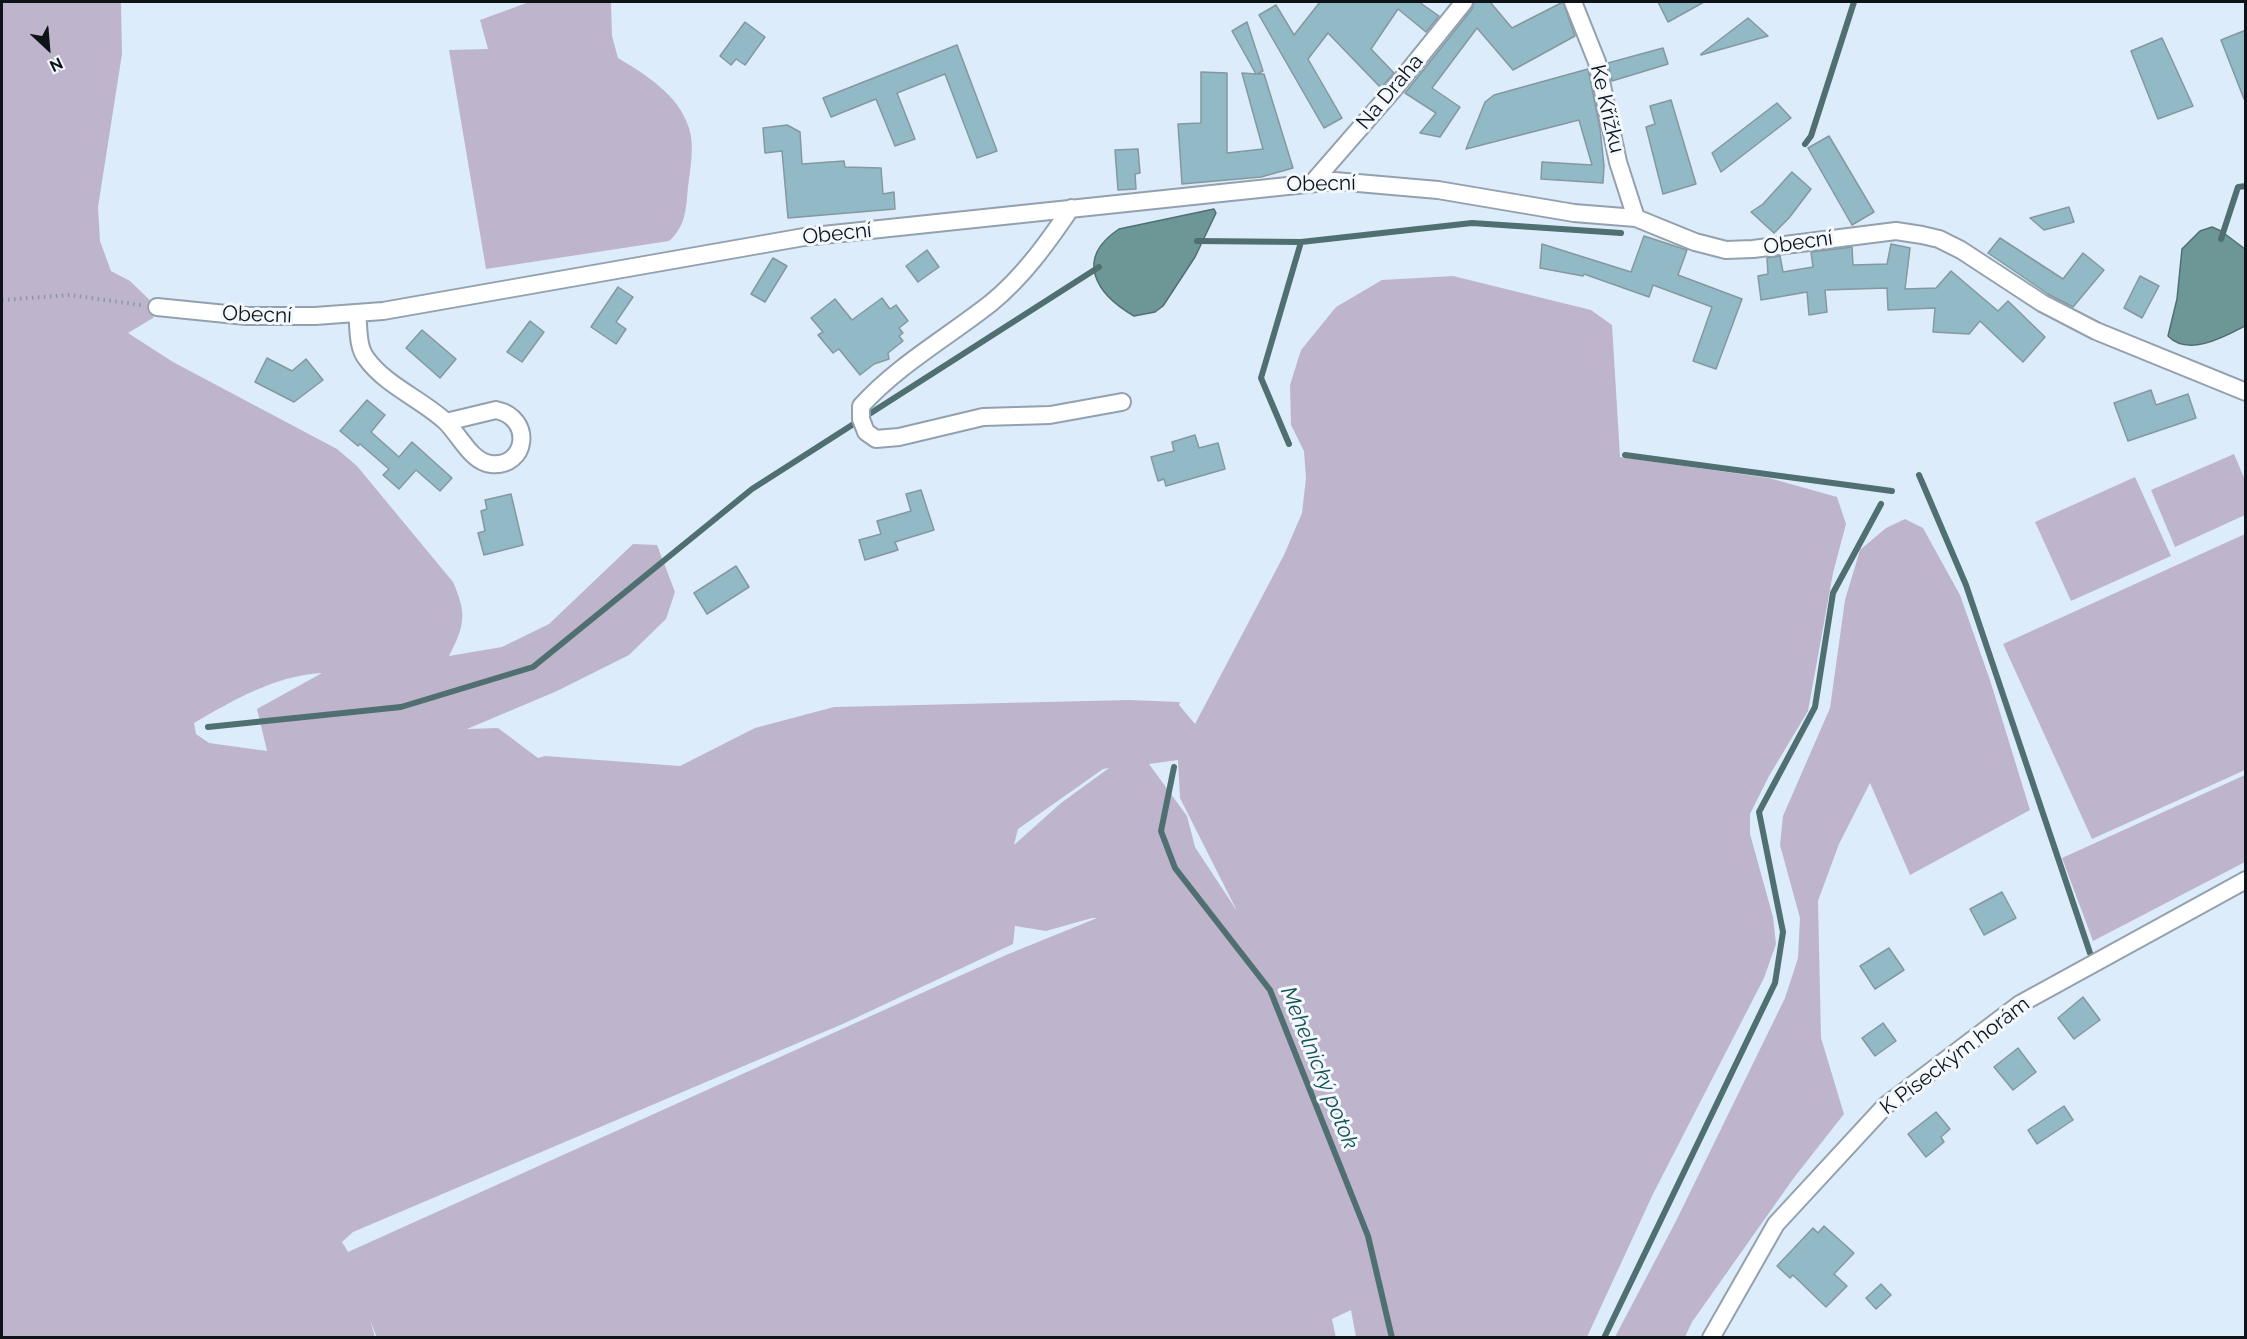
<!DOCTYPE html>
<meta charset="utf-8">
<style>
body{margin:0}
#map{position:relative;width:2247px;height:1339px;overflow:hidden;background:#ddecfa;font-family:Raleway,sans-serif}
canvas{display:block}
.frame{position:absolute;inset:0;border:3px solid #0e1318;pointer-events:none}
.north{position:absolute;left:18px;top:18px;width:60px;height:60px;-webkit-text-stroke:4px #f2f8fe;paint-order:stroke;rotate:154deg;font-size:16px;font-weight:700;line-height:24px;text-align:center;color:#0e1318}
.north::after{content:'';display:block;margin:auto;width:21px;height:27px;background:#0e1318;clip-path:polygon(50% 0,100% 100%,50% 72%,0 100%)}
</style>
<div id="map">
<canvas width="2247" height="1339"></canvas>
<div class="frame"></div>
<div class="north">N</div>
</div>
<script>
const c = document.querySelector('canvas').getContext('2d');
c.lineJoin = 'round';
function fillPath(path, color) {
  c.fillStyle = color;
  c.fill(path, 'evenodd');
}
function stroke(path, color, width, dash) {
  c.strokeStyle = color;
  c.lineWidth = width;
  c.lineCap = dash ? 'butt' : 'round';
  c.setLineDash(dash || []);
  c.stroke(path);
}
function write(font, color, halo, rows, align = 'center') {
  c.font = font + ' Raleway,sans-serif';
  c.lineWidth = 6;
  c.setLineDash([]);
  c.textBaseline = 'middle';
  c.strokeStyle = halo;
  c.fillStyle = color;
  for (const [text, x, y, turn = 0] of rows) {
    c.save();
    c.translate(x, y);
    c.rotate((+turn || 0) * Math.PI / 180);
    c.textAlign = isNaN(turn) ? turn : align;
    if (halo) c.strokeText(text, 0, 0);
    c.fillText(text, 0, 0);
    c.restore();
  }
}
fillPath(new Path2D(`
 M2 2H121L122 54 98 207 100 241 111 271 130 281 157 307 153 318 128 333 173 362 337 449 357 466 453 582C467 614 465 625 449 656L502 647 549 624 633 544 657 545 675 592 666 619 629 655 557 691 467 729 498 728 538 758 545 756 680 766 755 728 834 707 1130 700 1180 702 1179 705 1195 724 1284 555 1302 513 1306 478 1304 451 1291 425 1290 385 1301 350 1336 307 1382 280 1453 276 1591 310 1612 325 1620 457 1769 478 1837 497 1846 524 1833 573 1808 711 1769 776 1750 814V834L1773 917 1776 944 1764 978 1653 1194 1587 1337H1356L1351 1310 1332 1319 1336 1338H377L370 1320 375 1337 2 1338ZM322 673 257 709 267 751 209 743 196 734 194 723C234 700 274 676 322 673ZM1178 760 1180 798 1237 911 1195 847 1187 816 1149 764ZM1109 768 1061 803 1014 845 1018 829 1103 769ZM1092 918H1097L1006 955 348 1252 342 1242 353 1232 845 1023 1013 944 1015 926 1046 931Z
 M529 2H611L612 36 618 58C646 75 678 94 689 128 695 146 690 169 688 187 686 209 686 226 669 241L486 269 449 50 488 49 480 20Z
 M2234 454 2245 480V515L2175 547 2151 490Z
 M2135 477 2171 556 2071 601 2035 522Z
 M1905 519 1923 528 1960 595 1990 680 2030 810 1910 875 1870 783 1839 844 1818 901 1821 1038 1844 1114 1793 1179 1692 1322 1685 1337H1615L1676 1221 1785 998 1798 958 1800 918 1780 845 1783 816 1830 708 1845 600 1860 550 1886 528Z
 M2245 534V770L2092 839 2003 644Z
 M2245 775V862L2093 941 2062 858Z`), '#beb5cd');
const water = new Path2D(`
 M1214 209 1216 213 1195 257 1163 306 1155 312 1134 316C1096 294 1074 259 1119 229Z
 M2212 227 2221 231 2245 249V326C2224 337 2188 357 2168 336L2177 299 2182 249 2200 231Z`);
fillPath(water, '#6d9797');
stroke(water, '#506f71', 1.5);
stroke(new Path2D(`
 M1805 144 1811 136 1854 2
 M2221 239 2238 187 2246 186
 M1197 241 1301 242
 M1289 444 1261 378 1301 242 1472 223 1621 233
 M1625 455 1892 491
 M1919 475 1966 585 2090 953
 M208 727 401 707 533 667 752 489 1099 267
 M1174 767 1161 831 1175 868 1270 990 1368 1236 1392 1338
 M1604 1338 1775 983 1783 932 1759 812 1815 707 1833 593 1881 504`), '#506f71', 6);
const building = new Path2D(`
 M1320 2H1419L1439 16 1426 32 1398 9 1371 49 1394 73 1381 88 1328 33 1308 59 1342 118 1324 128 1259 15 1276 5 1294 35Z
 M1474 2H1490L1512 28 1563 2 1575 36 1513 70 1477 28 1432 88 1460 107 1440 137 1420 133 1436 113 1405 93 1472 9Z
 M1658 2H1704L1668 22Z
 M1748 18 1768 36 1701 55V54Z
 M745 22 765 37 745 65 736 59 731 65 720 56Z
 M1247 22 1263 71 1257 74H1264L1293 168 1261 177 1182 184 1178 124 1201 123V72L1227 73V153L1263 149 1242 73 1256 74 1232 31Z
 M2246 30V99H2244L2221 40Z
 M2162 38 2193 106 2158 119 2131 51Z
 M957 45 997 151 977 158 945 74 897 93 915 139 895 146 876 99 831 117 823 98Z
 M1663 48 1668 64 1612 81 1608 63Z
 M1588 69 1600 128 1604 166 1603 183 1541 179 1542 162 1592 165 1579 120 1466 149 1485 102 1494 95Z
 M1671 100 1696 184 1663 194 1646 127 1655 124 1650 106Z
 M1777 103 1791 118 1721 172 1712 153Z
 M787 125 800 132 802 164 844 161 845 167 881 168 883 194 894 192 895 209 788 218 782 151 765 153 763 128Z
 M1829 136 1874 212 1852 225 1808 148Z
 M1138 149 1140 173 1135 174 1136 189 1118 190 1115 150Z
 M1792 172 1811 189 1789 218 1774 233 1751 212 1763 204Z
 M2069 207 2074 222 2044 230 2030 218Z
 M1644 236 1687 250 1678 275 1742 299 1716 369 1693 361 1712 307 1653 285 1649 297 1584 274 1583 276 1540 268 1542 244 1631 272Z
 M2000 238 2063 279 2083 253 2104 270 2073 307 2048 294 1988 253Z
 M1891 244 1910 248 1905 289 1936 288 1951 271 1998 311 2008 301 2045 337 2023 362 1980 321 1969 334 1933 332 1935 308 1888 310 1887 288 1825 290 1827 312 1809 315 1807 292 1761 300 1758 276 1768 274 1767 258 1780 256 1783 272 1813 267 1811 252 1852 247 1853 265 1887 264Z
 M927 250 939 267 918 282 906 266Z
 M773 258 787 266 765 302 751 294Z
 M2140 276 2159 286 2142 318 2124 308Z
 M618 287 633 297 616 322 626 329 616 344 591 327Z
 M882 298 890 309 896 305 908 321 899 328 903 333 899 336 903 341 888 353 889 359 874 364 860 375 839 349 833 353 818 335 823 332 811 318 835 299 852 320Z
 M530 321 544 332 522 362 507 352Z
 M422 330 456 359 440 378 406 348Z
 M267 358 292 371 306 359 323 380 294 402 255 382Z
 M2151 390 2156 405 2188 394 2196 418 2128 441 2114 403Z
 M367 400 385 415 371 432 399 457 412 442 452 478 440 491 416 470 399 489 383 475 389 469 360 444 358 446 340 431Z
 M1195 435 1199 448 1218 443 1225 469 1166 486 1164 479 1158 481 1151 457 1174 451 1172 442Z
 M921 490 934 530 895 542 898 550 865 560 859 540 881 534 877 521 911 511 906 494Z
 M511 494 523 545 484 555 478 533 485 531 481 511 487 509 485 500Z
 M736 566 749 587 707 614 694 593Z
 M2002 892 2016 918 1984 935 1970 909Z
 M1889 948 1904 970 1875 989 1860 966Z
 M2083 997 2100 1020 2074 1039 2058 1018Z
 M1883 1023 1896 1041 1875 1056 1862 1038Z
 M2018 1048 2036 1072 2013 1090 1994 1067Z
 M2064 1106 2073 1120 2037 1144 2028 1130Z
 M1936 1112 1950 1129 1941 1137 1944 1142 1926 1157 1908 1134Z
 M1824 1226 1854 1253 1834 1274 1847 1286 1826 1307 1793 1275 1790 1278 1777 1266 1813 1228 1818 1233Z
 M1881 1284 1891 1295 1876 1309 1866 1298Z`);
fillPath(building, '#92b9c6');
stroke(building, '#84989f', 1.5);
const street = new Path2D(`
 M1573 2 1597 62 1618 162 1636 218
 M1314 181 1394 89 1464 2
 M1071 208C1048 242 1023 277 991 303 948 337 898 365 861 406V419L866 432 876 439 899 437 983 417 1050 415 1122 402
 M157 307 246 316H315L383 311 804 237 1335 181 1438 190 1574 213 1636 218 1695 242 1726 250 1753 249 1896 231 1922 235 1939 239 1961 250 2042 303 2096 331 2246 392
 M357 313C359 327 357 346 366 358 385 385 421 399 445 421 459 434 471 462 491 464 527 468 534 418 496 410L446 422
 M1711 1338 1776 1224 1885 1106 2020 1004 2246 880`);
stroke(street, '#93a1ae', 20);
stroke(new Path2D(`
 M2 300 70 295 141 305`), '#8c97a1', 4, [1.5, 4.5]);
stroke(street, '#fff', 16);
write('21px', '#0e1318', '#f2f8fe', [
 ["Na Draha",1390,92,-50],
 ["Ke Křížku",1607,109,77],
 ["Obecní",1321,184,-1],
 ["Obecní",837,234,-6],
 ["Obecní",1798,243,-8],
 ["Obecní",257,315,2],
 ["K Píseckým horám",1955,1056,-37]
]);
write('italic 22px', '#155353', '#f2f8fe', [
 ["Mehelnický potok",1319,1068,68]
]);
</script>
